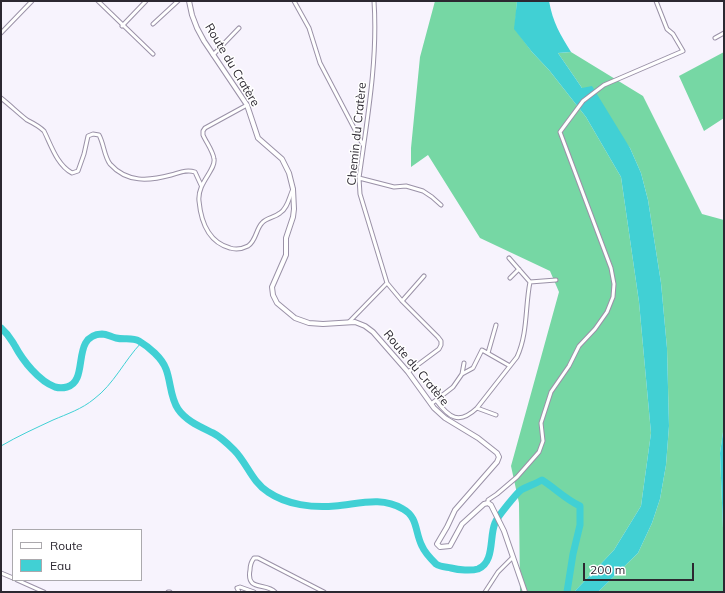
<!DOCTYPE html>
<meta charset="utf-8">
<style>
body{margin:0}
#map{position:relative;width:725px;height:593px;overflow:hidden;background:#f7f3fd;font-family:Mulish,sans-serif}
canvas{display:block}
.frame{position:absolute;inset:0;border:2px solid #2c2831;pointer-events:none}
.legend{position:absolute;left:12px;top:529px;width:130px;height:52px;box-sizing:border-box;background:#fff;border:1px solid #aba9ad;margin:0;padding:5px 7px;list-style:none;font-size:12px;color:#2c2831}
.legend li{display:flex;align-items:center;gap:8px;height:20px}
.legend b{width:20px;border:1px solid #aba9ad}
.scale{position:absolute;left:583px;top:563px;width:111px;height:18px;box-sizing:border-box;border:2px solid #2c2831;border-top:0;padding-left:5px;font-size:12px;line-height:14px;white-space:nowrap;color:#2c2831;-webkit-text-stroke:3px #fff;paint-order:stroke}
</style>
<div id="map">
<canvas width="725" height="593"></canvas>
<div class="frame"></div>
<ul class="legend">
<li><b style="height:5px;background:#fff"></b>Route</li>
<li><b style="height:11px;background:#41d0d4"></b>Eau</li>
</ul>
<div class="scale">200 m</div>
</div>
<script>
const c = document.querySelector('canvas').getContext('2d');
c.lineJoin = 'round';
function fillPath(path, color) {
  c.fillStyle = color;
  c.fill(path, 'evenodd');
}
function stroke(path, color, width, dash) {
  c.strokeStyle = color;
  c.lineWidth = width;
  c.lineCap = dash ? 'butt' : 'round';
  c.setLineDash(dash || []);
  c.stroke(path);
}
function write(font, color, halo, rows, align = 'center') {
  c.font = font + ' Mulish,sans-serif';
  c.lineWidth = 3;
  c.setLineDash([]);
  c.textBaseline = 'middle';
  c.strokeStyle = halo;
  c.fillStyle = color;
  for (const [text, x, y, turn = 0] of rows) {
    c.save();
    c.translate(x, y);
    c.rotate((+turn || 0) * Math.PI / 180);
    c.textAlign = isNaN(turn) ? turn : align;
    if (halo) c.strokeText(text, 0, 0);
    c.fillText(text, 0, 0);
    c.restore();
  }
}
fillPath(new Path2D(`
 M435 1H517L515 29 532 52 549 70 586 117 621 177 639 302 651 433 641 506 614 550 574 592H520L519 503 511 466 559 292 550 271 480 238 428 155 411 167V148L420 57Z
 M571 52 643 96 702 214 724 220V290L723 295 724 318V425L720 453 724 553V592H598L638 553 652 523 660 499 666 465 669 426 667 348 661 283 648 200 641 173 630 148 582 88 558 53Z
 M724 52V118L704 131 679 76Z`), '#76d7a4');
fillPath(new Path2D(`
 M517 1H549C553 23 560 34 571 52L558 53 582 88 592 86 630 148 641 173 648 200 661 283 667 348 669 426 666 465 660 499 652 523 638 553 598 592H574L614 550 641 506 651 433 639 302 621 177 586 117 549 70 532 52 514 29Z
 M724 425V553L720 453Z`), '#41d0d4');
stroke(new Path2D(`
 M1 446C18 436 36 428 53 420 67 414 82 409 94 399 114 384 124 361 141 343`), '#41d0d4', 1);
stroke(new Path2D(`
 M1 328C9 335 10 338 15 346 23 361 39 381 55 387 59 388 63 388 67 387 90 381 70 335 102 334 107 334 111 337 116 338 124 340 132 337 139 341 149 347 162 358 166 369 171 382 170 397 178 409 186 421 201 427 213 433 221 437 228 444 234 450 247 463 252 482 268 492 287 505 313 508 335 506 359 504 381 496 403 509 418 517 415 533 422 546 424 551 433 561 436 564 440 567 447 567 451 568 459 570 471 571 478 569 495 562 489 537 495 523 497 517 516 494 521 490 528 486 535 484 542 480 555 488 565 499 580 506V525L573 554 567 592`), '#41d0d4', 7);
const minor = new Path2D(`
 M98 1 153 54
 M294 1 309 28 320 63 363 145
 M374 1C378 60 367 120 359 178L360 194 387 283 402 301 438 337 441 341V345L439 349 408 372
 M153 24 178 1
 M122 26 146 1
 M1 33 32 1
 M715 38 724 33
 M213 55 239 28
 M1 98C10 105 18 113 27 120 33 123 39 126 44 131 51 145 57 165 72 173L78 171 84 154 88 136 93 134 99 135C104 144 104 156 110 164 127 183 149 181 171 175 179 173 186 169 195 172L201 185
 M247 105 205 128 203 131V135C206 142 213 151 214 159 216 170 197 183 199 201 201 222 208 242 230 248 236 250 242 249 248 246 256 241 256 229 262 223 267 217 274 218 280 213 288 208 289 197 293 189
 M359 178 394 187 406 186 423 191 432 197 441 205
 M509 258 530 282
 M510 278 519 269
 M402 301 424 276
 M349 322 387 283
 M488 353 496 325
 M462 374 473 368 482 350 510 366
 M436 400C449 418 459 425 477 408L517 357C528 333 525 307 530 282L556 280
 M431 404 453 387 462 374 464 363
 M477 408 496 415
 M488 503V500L497 494 517 477 539 452 543 441 541 423 551 392 569 366 579 346 595 329 607 312 613 297 614 284 611 268 560 132 583 101 604 85 683 51 673 34 667 29 656 1
 M1 573 13 578
 M17 580 44 592
 M168 592H170
 M239 592 237 588 240 587 254 592
 M275 592C266 582 246 592 250 570 250 566 251 562 254 558H258L324 592
 M485 592 498 572 513 557`);
const tertiary = new Path2D(`
 M189 1 192 15 197 28 204 41 247 105 258 138 282 159 289 173 293 189 294 209 293 217 286 238V255L272 287 273 295 277 303 295 318 309 323 323 324 355 322 365 326 373 332 408 372 434 408 445 418 478 438 497 453 499 457 497 462 455 510 447 527 437 544 440 547 450 546 462 524 484 504 488 503 491 505 504 531 525 592`);
stroke(minor, '#9a91a7', 5);
stroke(tertiary, '#9a91a7', 6);
stroke(minor, '#fff', 3);
stroke(tertiary, '#fff', 4);
write('12px', '#2c2831', '#fff', [
 ["Route du Cratère",232,65,59],
 ["Chemin du Cratère",357,134,-84],
 ["Route du Cratère",416,368,50]
]);
</script>
